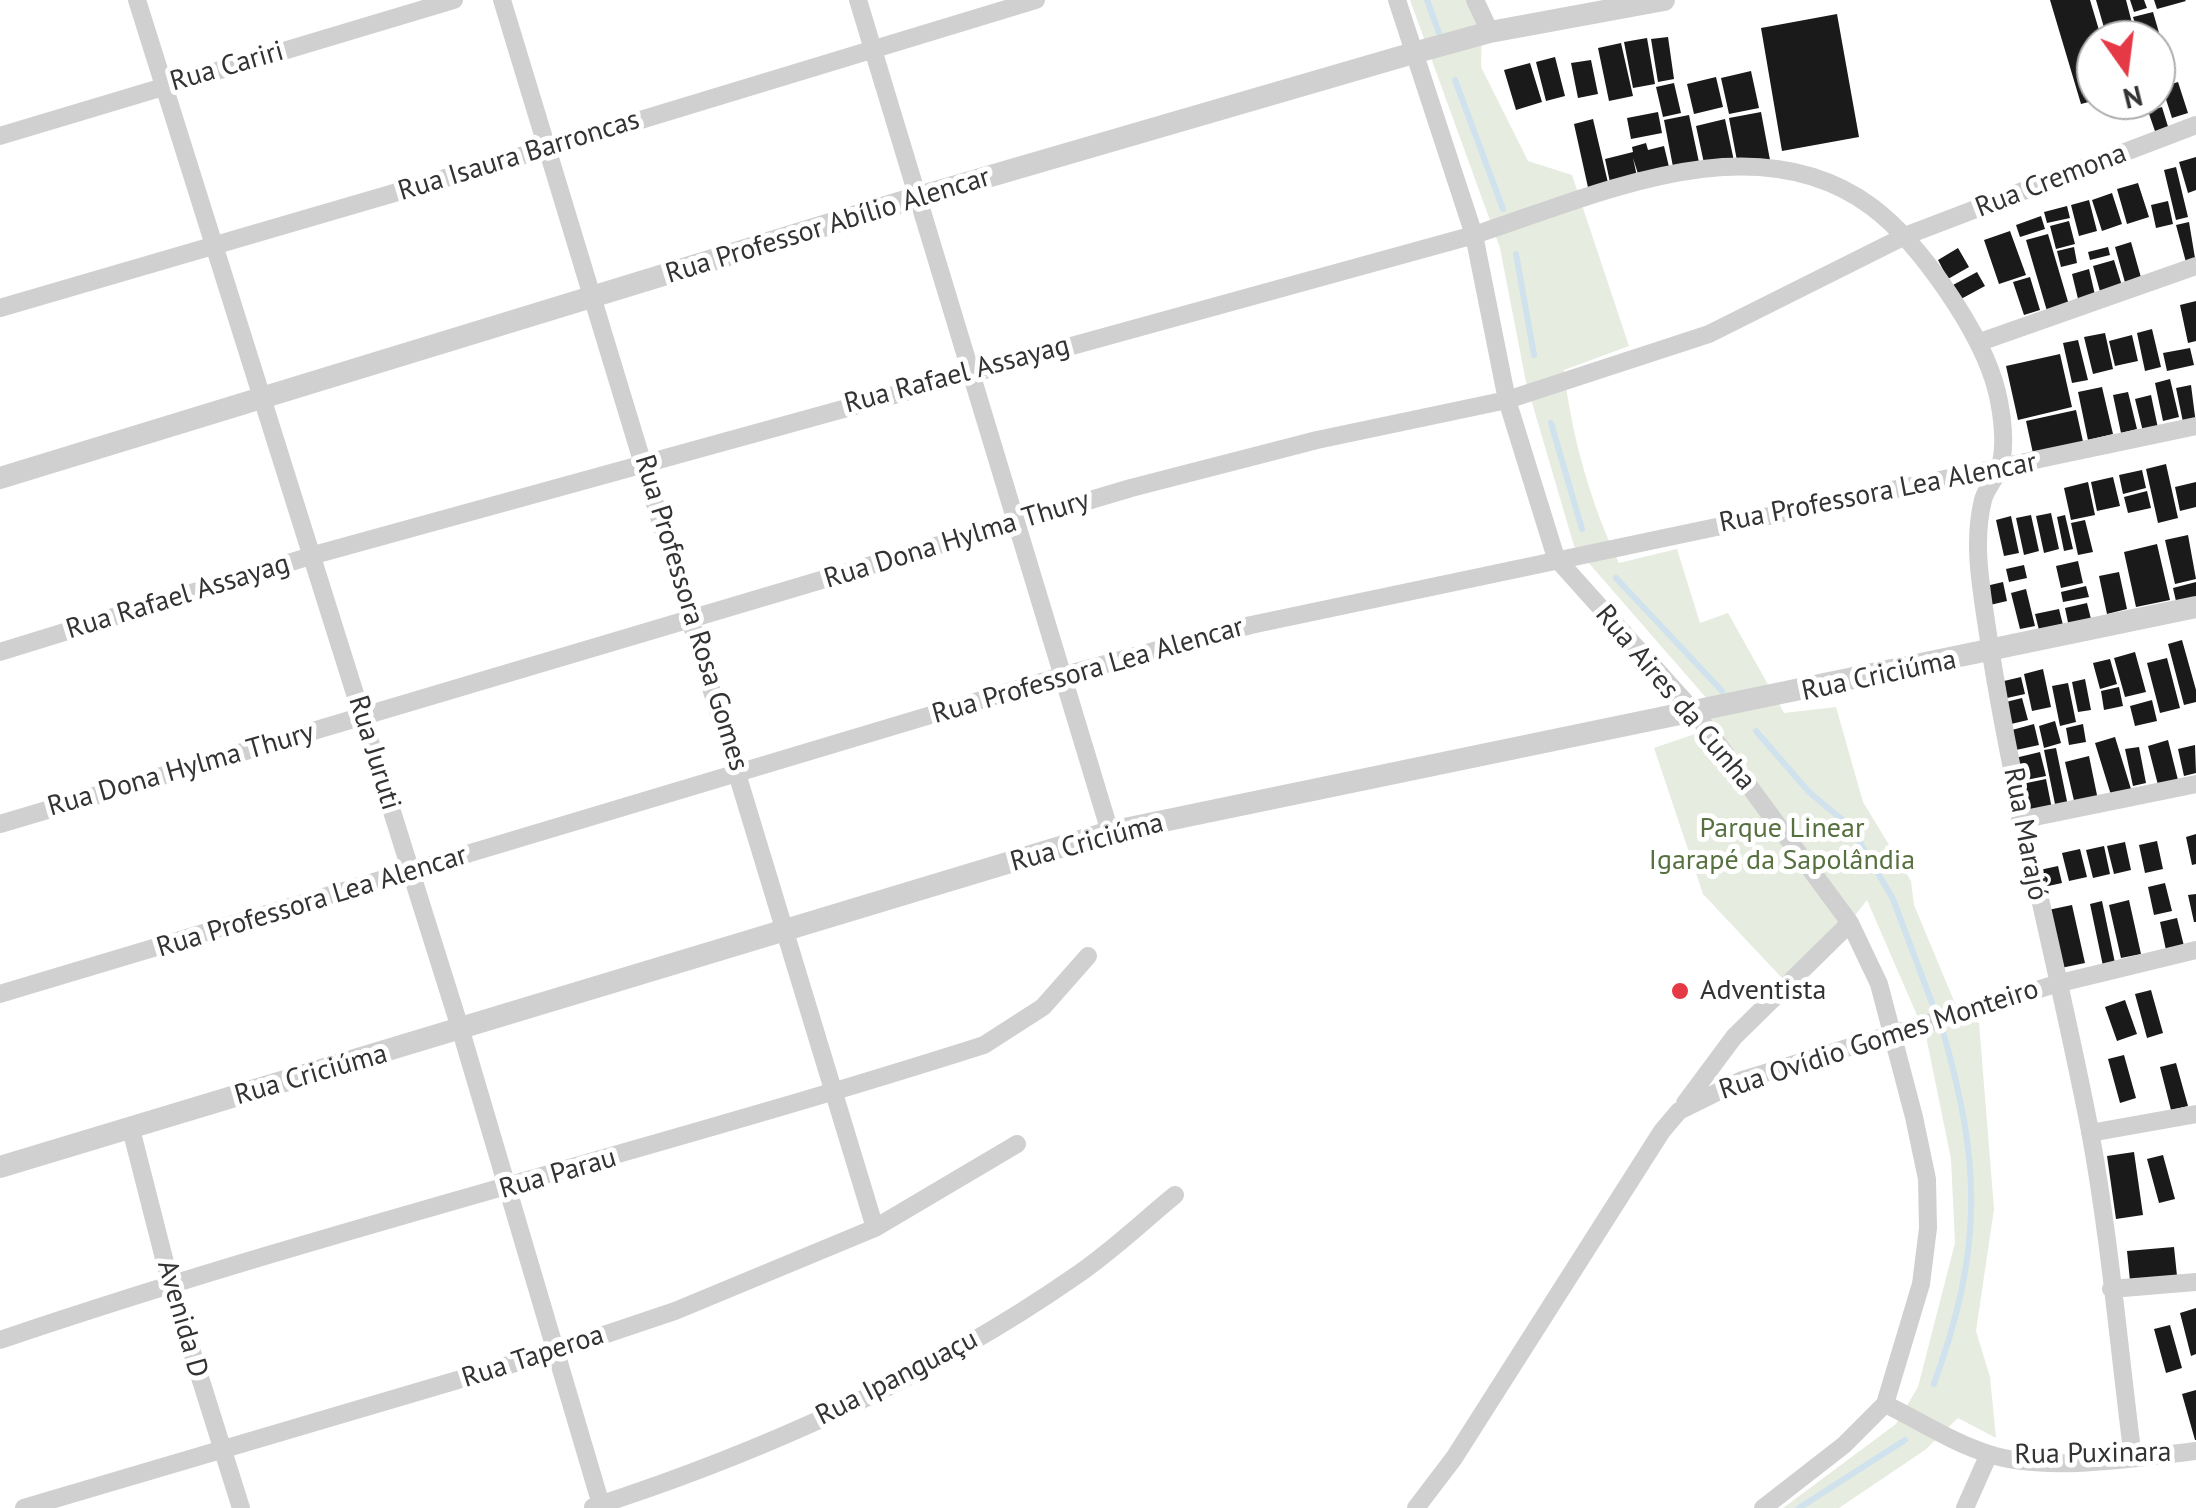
<!DOCTYPE html>
<meta charset="utf-8">
<style>
body{margin:0}
#map{position:relative;width:2196px;height:1508px;overflow:hidden;background:#fff;font-family:"PT Sans",sans-serif}
canvas{display:block}
.north{position:absolute;left:2076px;top:20px;width:100px;height:100px;box-sizing:border-box;background:#fff;border:2px solid #adadad;border-radius:50%;rotate:166deg;font-size:28px;font-weight:700;line-height:40px;text-align:center;color:#333}
.north::after{content:'';display:block;margin:auto;width:35px;height:45px;background:#e63946;clip-path:polygon(50% 0,100% 100%,50% 72%,0 100%)}
</style>
<div id="map">
<canvas width="2196" height="1508"></canvas>
<div class="north">N</div>
</div>
<script>
const c = document.querySelector('canvas').getContext('2d');
c.lineJoin = 'round';
function fillPath(path, color) {
  c.fillStyle = color;
  c.fill(path, 'evenodd');
}
function stroke(path, color, width, dash) {
  c.strokeStyle = color;
  c.lineWidth = width;
  c.lineCap = dash ? 'butt' : 'round';
  c.setLineDash(dash || []);
  c.stroke(path);
}
function write(font, color, halo, rows, align = 'center') {
  c.font = font + ' "PT Sans",sans-serif';
  c.lineWidth = 10;
  c.setLineDash([]);
  c.textBaseline = 'middle';
  c.strokeStyle = halo;
  c.fillStyle = color;
  for (const [text, x, y, turn = 0] of rows) {
    c.save();
    c.translate(x, y);
    c.rotate((+turn || 0) * Math.PI / 180);
    c.textAlign = isNaN(turn) ? turn : align;
    if (halo) c.strokeText(text, 0, 0);
    c.fillText(text, 0, 0);
    c.restore();
  }
}
fillPath(new Path2D(`
 M1410 0H1471L1482 23 1481 67 1528 161 1572 175 1629 346 1564 370C1571 434 1591 505 1619 563L1677 549 1700 623 1728 613 1784 713 1836 707 1863 802 1911 881 1914 905 1954 1001 1969 1019 1979 1023 1994 1209 1976 1331 1990 1377 1996 1438 1958 1418 1925 1450 1839 1508H1783L1896 1424 1918 1387 1955 1243 1951 1159 1926 1036 1867 900 1795 992 1703 894 1654 748 1695 734 1708 700 1574 546 1526 382 1500 248Z`), '#e6ecdf');
stroke(new Path2D(`
 M1427 0 1439 33
 M1455 80 1503 209
 M1516 254 1534 355
 M1551 423 1582 529
 M1616 578 1722 691
 M1756 731 1809 792 1851 827 1893 899 1932 1003
 M1934 1384C1982 1251 1982 1167 1943 1032
 M1799 1508 1905 1440`), '#cfe2ee', 6);
fillPath(new Path2D(`
 M2050 0H2090L2102 40H2096V100L2081 104Z
 M2096 0H2126L2132 23 2105 31Z
 M2130 0H2144L2147 8 2134 12Z
 M2154 0H2185L2186 1 2157 9Z
 M2153 12 2164 50 2156 52V40H2140L2133 17Z
 M1837 14 1859 137 1782 151 1761 28Z
 M1668 37 1674 79 1658 82 1651 39Z
 M1647 38 1655 84 1633 88 1624 42Z
 M1621 43 1633 96 1609 101 1598 48Z
 M1555 57 1565 96 1546 101 1536 62Z
 M1591 60 1598 94 1578 98 1571 63Z
 M1530 63 1542 102 1516 110 1504 70Z
 M1751 71 1759 108 1729 114 1721 78Z
 M1716 77 1723 107 1694 114 1687 84Z
 M2178 82 2188 113 2172 118 2162 87Z
 M1674 83 1681 113 1663 117 1656 87Z
 M2162 107 2170 133 2157 137 2148 111Z
 M1658 112 1662 133 1631 139 1627 118Z
 M1761 112 1770 160 1738 166 1729 118Z
 M1689 115 1700 167 1674 172 1664 120Z
 M1593 119 1609 187 1589 192 1574 124Z
 M1725 119 1734 161 1705 168 1696 126Z
 M1646 143 1648 150 1664 146 1670 171 1639 177 1633 158 1638 181 1611 187 1605 159 1633 152 1632 147Z
 M2196 157V190L2188 193 2179 162Z
 M2176 167 2188 217 2176 220 2164 170Z
 M2138 183 2149 217 2127 224 2117 189Z
 M2112 193 2122 224 2102 231 2092 200Z
 M2089 200 2097 231 2079 236 2071 205Z
 M2168 201 2173 224 2156 228 2151 205Z
 M2067 206 2070 218 2047 223 2044 212Z
 M2041 216 2045 229 2020 237 2016 225Z
 M2069 221 2075 244 2056 249 2050 226Z
 M2189 222 2196 264 2187 266 2176 225Z
 M2010 231 2026 275 1999 284 1984 240Z
 M2048 234 2069 305 2047 311 2026 240Z
 M2131 242 2142 281 2126 286 2115 247Z
 M2074 247 2077 263 2061 267 2057 251Z
 M2108 247 2110 255 2090 260 2088 252Z
 M1958 248 1969 267 1948 279 1938 260Z
 M2114 260 2123 289 2101 295 2093 266Z
 M2089 269 2096 299 2079 303 2072 274Z
 M1977 272 1985 286 1961 299 1953 285Z
 M2030 277 2040 310 2024 315 2013 282Z
 M2196 301V341L2188 343 2180 305Z
 M2152 329 2161 367 2145 371 2137 333Z
 M2105 333 2113 369 2093 374 2084 337Z
 M2132 335 2138 361 2115 366 2109 341Z
 M2078 340 2088 380 2072 383 2063 343Z
 M2190 348 2194 365 2167 371 2163 353Z
 M2060 354 2072 407 2018 420 2006 366Z
 M2170 379 2179 417 2163 421 2155 383Z
 M2191 385 2196 424 2184 427 2176 388Z
 M2102 387 2113 434 2088 440 2078 392Z
 M2128 392 2137 429 2121 433 2113 395Z
 M2151 395 2159 433 2144 436 2135 399Z
 M2076 410 2084 446 2034 458 2026 421Z
 M2166 464 2178 518 2158 523 2146 469Z
 M2142 470 2146 488 2123 494 2119 475Z
 M2113 477 2120 506 2097 511 2091 482Z
 M2088 482 2095 515 2071 520 2064 488Z
 M2196 482V507L2180 511 2175 487Z
 M2147 491 2151 508 2128 513 2124 497Z
 M2051 513 2059 549 2044 553 2036 516Z
 M2031 515 2039 551 2024 555 2016 518Z
 M2065 515 2073 549 2064 551 2057 517Z
 M2011 516 2019 553 2004 556 1996 520Z
 M2085 520 2093 552 2078 555 2071 523Z
 M2188 535 2196 579 2175 584 2165 540Z
 M2157 544 2170 600 2136 607 2124 552Z
 M2078 561 2083 583 2061 588 2056 566Z
 M2024 565 2027 578 2009 582 2006 569Z
 M2119 572 2127 609 2107 614 2099 576Z
 M2003 582 2007 601 1990 605 1986 586Z
 M2196 582V605L2178 610 2173 588Z
 M2086 586 2089 597 2063 602 2061 592Z
 M2026 589 2035 626 2020 629 2011 593Z
 M2087 603 2093 627 2070 632 2065 608Z
 M2059 609 2065 633 2041 638 2035 614Z
 M2182 640 2196 690V702L2184 705 2168 644Z
 M2135 652 2146 692 2125 697 2114 658Z
 M2167 658 2180 708 2160 713 2147 663Z
 M2110 659 2117 684 2100 689 2093 663Z
 M2043 669 2051 707 2032 711 2024 674Z
 M2021 677 2025 694 2007 698 2004 681Z
 M2085 679 2091 710 2078 712 2072 682Z
 M2068 683 2076 722 2060 726 2052 686Z
 M2119 687 2123 706 2104 710 2101 691Z
 M2022 698 2028 720 2011 724 2006 702Z
 M2152 700 2157 721 2135 726 2130 706Z
 M2055 721 2061 743 2044 748 2039 726Z
 M2034 724 2039 745 2016 750 2012 730Z
 M2083 724 2086 742 2069 745 2066 728Z
 M2115 737 2131 789 2111 795 2095 743Z
 M2168 740 2178 780 2158 785 2148 746Z
 M2195 745 2196 773 2184 776 2178 749Z
 M2139 747 2146 783 2133 786 2125 749Z
 M2056 748 2068 806 2056 809 2044 750Z
 M2040 752 2046 776 2021 781 2015 758Z
 M2089 756 2098 800 2075 805 2065 762Z
 M2046 779 2052 809 2027 813 2022 784Z
 M2196 834V864L2192 865 2186 837Z
 M2157 841 2163 869 2145 873 2139 845Z
 M2125 842 2131 870 2114 874 2107 846Z
 M2104 846 2110 874 2093 878 2086 850Z
 M2080 849 2087 877 2069 881 2062 853Z
 M2058 866 2062 883 2039 888 2035 871Z
 M2165 883 2172 911 2154 915 2148 887Z
 M2196 894V922H2194L2188 895Z
 M2129 900 2141 954 2121 958 2109 905Z
 M2102 901 2115 963 2103 966 2090 904Z
 M2072 905 2085 963 2061 968 2048 910Z
 M2177 918 2184 946 2166 950 2160 922Z
 M2151 990 2163 1033 2147 1038 2135 994Z
 M2125 1000 2137 1034 2117 1041 2105 1007Z
 M2124 1055 2136 1098 2120 1103 2108 1059Z
 M2176 1063 2188 1106 2171 1110 2160 1067Z
 M2134 1152 2143 1215 2116 1219 2107 1156Z
 M2163 1155 2175 1199 2159 1203 2147 1159Z
 M2174 1247 2177 1276 2130 1281 2127 1251Z
 M2196 1308V1354L2191 1356 2180 1313Z
 M2170 1325 2182 1368 2166 1373 2154 1329Z
 M2196 1390V1440H2195L2182 1394Z`), '#1a1a1a');
stroke(new Path2D(`
 M137 0 461 1031 602 1508
 M502 0 875 1228
 M858 0 1110 832
 M1397 0 1474 235 1507 400 1556 558 1696 714 1850 923 1879 984 1914 1117 1927 1179 1928 1228 1921 1284 1885 1404 1844 1445 1763 1508
 M1475 0 1490 32
 M0 136 454 0
 M0 308 545 149 1036 0
 M1980 342 2196 266
 M0 652 314 555 1474 235C1595 196 1754 119 1872 207 1920 243 1983 334 1997 392 2002 413 2007 448 1999 469 1995 480 1986 488 1983 500 1973 540 1980 581 1986 621 2011 793 2057 960 2090 1131 2110 1239 2119 1350 2133 1458
 M2020 820 2196 784
 M0 824 1131 488 1317 440 1507 400 1709 334 1905 236 2196 125
 M0 994 1061 676 1251 625 2196 426
 M1685 1103 1734 1037 1850 923
 M131 1129 170 1282 241 1508
 M2090 1133 2196 1114
 M2111 1289 2196 1282
 M0 1340C324 1230 658 1149 984 1045L1043 1007 1088 956
 M1885 1404C1918 1420 1953 1443 1989 1454 2046 1473 2136 1458 2196 1451
 M593 1507C760 1453 930 1377 1074 1277 1110 1253 1142 1222 1175 1195
 M24 1508 556 1351 675 1311 875 1228 1017 1144
 M1416 1508 1454 1458 1662 1131 1679 1111 1742 1080 2056 984 2196 950
 M1965 1508 1989 1454`), '#d0d0d0', 18);
stroke(new Path2D(`
 M0 478 915 198 1417 52 1490 32 1664 0
 M0 1167 1110 832 2196 607`), '#d0d0d0', 22);
for (const [x, y, r, color] of [
 [1680,991,10,"#e63946"]
]) {
  const dot = new Path2D();
  dot.arc(x, y, r, 0, 2 * Math.PI);
  c.fillStyle = color;
  c.fill(dot);
  stroke(dot, '#fff', 4);
}
write('28px', '#333', '#fff', [
 ["Rua Cariri",227,67,-16],
 ["Rua Isaura Barroncas",519,156,-17],
 ["Rua Cremona",2051,181,-21],
 ["Rua Professor Abílio Alencar",828,226,-17],
 ["Rua Rafael Assayag",957,375,-15],
 ["Rua Professora Lea Alencar",1878,493,-11],
 ["Rua Dona Hylma Thury",957,540,-17],
 ["Rua Rafael Assayag",178,597,-17],
 ["Rua Professora Rosa Gomes",691,613,73],
 ["Rua Professora Lea Alencar",1088,671,-16],
 ["Rua Criciúma",1879,676,-12],
 ["Rua Aires da Cunha",1675,698,50],
 ["Rua Juruti",374,753,73],
 ["Rua Dona Hylma Thury",181,770,-16],
 ["Rua Marajó",2025,834,79],
 ["Rua Criciúma",1087,843,-15],
 ["Rua Professora Lea Alencar",312,902,-17],
 ["Rua Ovídio Gomes Monteiro",1879,1040,-18],
 ["Rua Criciúma",311,1075,-16],
 ["Rua Parau",558,1174,-16],
 ["Avenida D",182,1319,74],
 ["Rua Taperoa",533,1357,-18],
 ["Rua Ipanguaçu",897,1378,-27],
 ["Rua Puxinara",2093,1454,-1]
]);
write('28px', '#56703f', '#fff', [
 ["Parque Linear",1782,829],
 ["Igarapé da Sapolândia",1782,861]
]);
write('28px', '#333', '#fff', [
 ["Adventista",1700,991]
], 'left');
</script>
